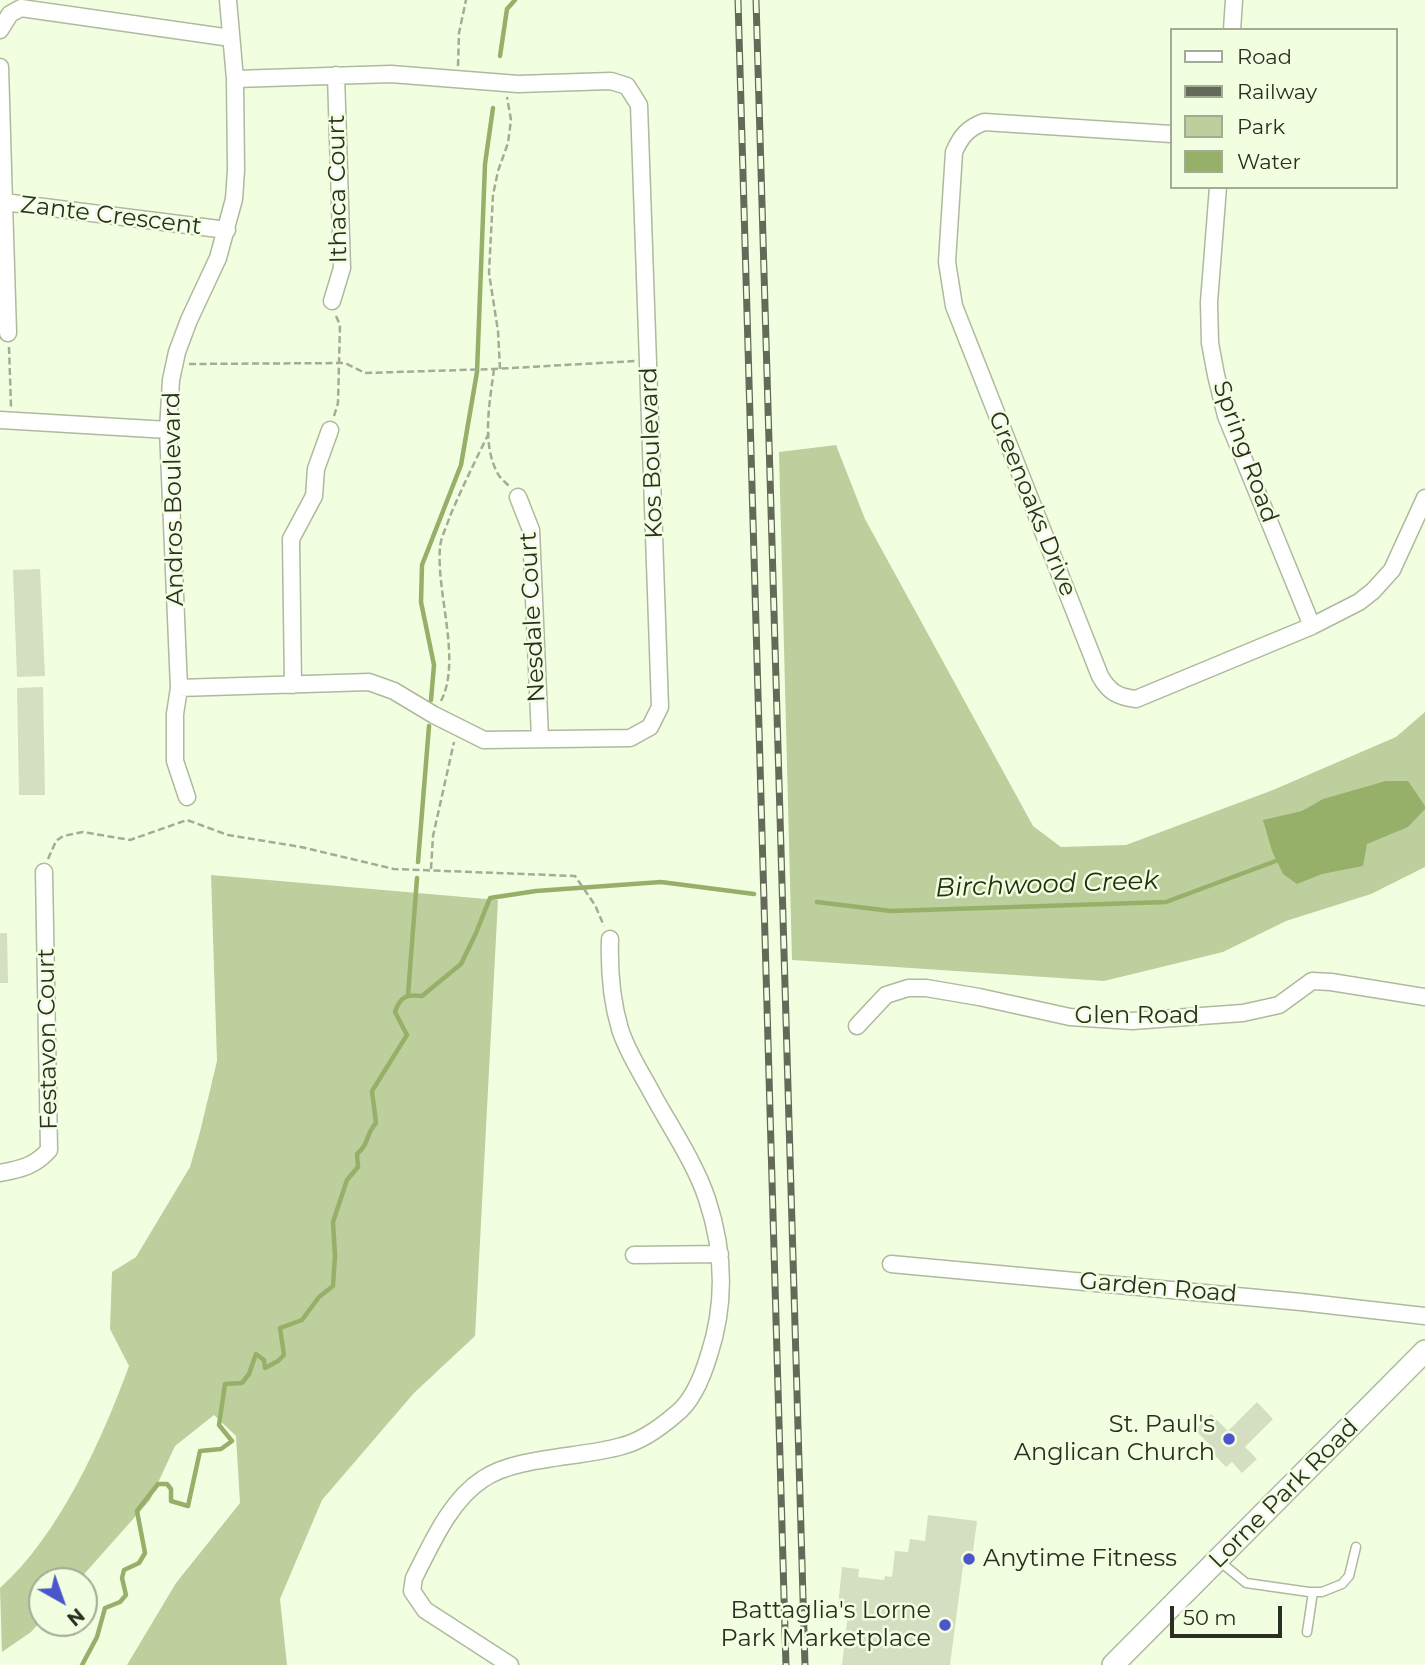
<!DOCTYPE html>
<style>
body{margin:0}
#map{position:relative;width:1425px;height:1665px;overflow:hidden;background:#f2fee0;font-family:Montserrat,sans-serif}
canvas{display:block}
.legend{position:absolute;left:1170px;top:28px;width:228px;height:161px;box-sizing:border-box;background:#f2fee0;border:2px solid #a2ab94;margin:0;padding:9px 12px;list-style:none;font-size:21px;color:#2a2e23}
.legend li{display:flex;align-items:center;gap:14px;height:35px}
.legend b{width:35px;border:2px solid #a2ab94}
.north{position:absolute;left:28px;top:1567px;width:70px;height:70px;box-sizing:border-box;background:#f2fee0;border:2px solid #a2ab94;border-radius:50%;rotate:140deg;font-size:19px;font-weight:700;line-height:28px;text-align:center;color:#2a2e23}
.north::after{content:'';display:block;margin:auto;width:24px;height:32px;background:#4c56cb;clip-path:polygon(50% 0,100% 100%,50% 72%,0 100%)}
.scale{position:absolute;left:1170px;top:1606px;width:112px;height:32px;box-sizing:border-box;border:4px solid #2a2e23;border-top:0;padding-left:9px;font-size:21px;line-height:24px;white-space:nowrap;color:#2a2e23;-webkit-text-stroke:5px #f2fee0;paint-order:stroke}
</style>
<div id="map">
<canvas width="1425" height="1665"></canvas>
<ul class="legend">
<li><b style="height:9px;background:#fff"></b>Road</li>
<li><b style="height:9px;background:#636a59"></b>Railway</li>
<li><b style="height:19px;background:#bccf9c"></b>Park</li>
<li><b style="height:19px;background:#97b069"></b>Water</li>
</ul>
<div class="north">N</div>
<div class="scale">50 m</div>
</div>
<script>
const c = document.querySelector('canvas').getContext('2d');
c.lineJoin = 'round';
function fillPath(path, color) {
  c.fillStyle = color;
  c.fill(path, 'evenodd');
}
function stroke(path, color, width, dash) {
  c.strokeStyle = color;
  c.lineWidth = width;
  c.lineCap = dash ? 'butt' : 'round';
  c.setLineDash(dash || []);
  c.stroke(path);
}
function write(font, color, halo, rows, align = 'center') {
  c.font = font + ' Montserrat,sans-serif';
  c.lineWidth = 5;
  c.setLineDash([]);
  c.textBaseline = 'middle';
  c.strokeStyle = halo;
  c.fillStyle = color;
  for (const [text, x, y, turn = 0] of rows) {
    c.save();
    c.translate(x, y);
    c.rotate((+turn || 0) * Math.PI / 180);
    c.textAlign = isNaN(turn) ? turn : align;
    if (halo) c.strokeText(text, 0, 0);
    c.fillText(text, 0, 0);
    c.restore();
  }
}
fillPath(new Path2D(`
 M836 445 865 519 1033 826 1061 847 1126 845 1273 790 1396 737 1425 712V867L1371 894 1286 921 1223 952 1104 981 792 960 779 452Z
 M211 875 498 900 475 1336 414 1393 322 1500 280 1599 287 1665H127L176 1583 240 1503 236 1436 214 1415 175 1446 150 1500 78 1581H42V1620L31 1632 2 1652 0 1588C59 1535 102 1440 129 1366L110 1329 112 1272 136 1257 190 1167 200 1132 217 1061Z`), '#bccf9c');
fillPath(new Path2D(`
 M1386 781H1408L1425 806V809L1408 827 1367 844 1363 866 1322 874 1297 884 1283 874 1272 851 1263 820 1302 811 1323 799Z`), '#97b069');
stroke(new Path2D(`
 M500 56 507 9 515 0
 M431 700 434 665 421 602 422 565 461 465 477 372 485 164 493 108
 M418 862 429 726
 M817 902 891 911 1166 902 1281 859
 M408 995 417 878
 M82 1665 97 1637 105 1608 120 1602 126 1595 122 1578 124 1570 139 1563 145 1553 137 1511 158 1484H167L171 1489V1501L188 1506 200 1451 221 1449 232 1441 219 1425 225 1384 242 1383 249 1374 256 1354 264 1360 265 1368 278 1361 284 1355 280 1328 302 1320 319 1297 333 1286 335 1256 333 1222 347 1180 358 1167 357 1154C370 1143 365 1135 376 1123L372 1091 407 1035 395 1012C400 997 406 994 422 996L461 964 476 933 490 898 536 891 661 882 754 894`), '#97b069', 4.5);
fillPath(new Path2D(`
 M40 569 45 676 17 677 13 570Z
 M43 687 45 795H19L17 688Z
 M0 933H7L8 983H0Z
 M1257 1402 1273 1419 1245 1447 1257 1459 1242 1473 1232 1462 1226 1467 1209 1450 1212 1447 1195 1430 1211 1414 1228 1431Z
 M928 1515 977 1521 971 1567 963 1566 950 1665H842L849 1606 838 1605 842 1567 859 1569 858 1577 884 1580 885 1576 892 1577 895 1551 908 1552 910 1539 925 1541Z`), '#d4dfc2');
const service = new Path2D(`
 M1218 1560 1246 1583 1309 1592H1322L1342 1584 1349 1576 1356 1547
 M1307 1632 1313 1592`);
const minor = new Path2D(`
 M0 30 10 14 21 8 231 38
 M1232 30 1234 0
 M0 67 4 202 227 230
 M1171 134 984 122C968 128 961 136 954 152L947 262 954 306 1100 676C1109 692 1118 697 1136 699L1312 626 1359 602 1373 591 1392 570 1425 498
 M1218 187 1209 302 1210 343 1216 375 1226 416 1312 626
 M4 202 8 333
 M332 301 342 268 336 75
 M0 420 168 430
 M518 497 531 530 540 738
 M293 685 291 539 314 496 316 469 330 430
 M179 688 369 682 394 691 434 715 484 740 630 738 650 727 660 707 639 105 627 86 611 81 518 84 391 74 235 79
 M187 797 175 761V714L179 688 168 430 171 380 177 352 189 320 218 258 234 199 236 170 235 79 228 0
 M857 1026 886 995 908 988H926L979 997 1070 1017 1132 1021 1243 1013 1279 1005 1312 981 1331 982 1425 997
 M0 1173C21 1169 35 1166 49 1150L44 872
 M634 1255 720 1254
 M891 1264 1301 1302 1425 1316
 M510 1665 425 1610 412 1591 414 1578C431 1545 450 1500 483 1479 517 1456 582 1458 622 1446 642 1441 661 1427 676 1414 693 1401 703 1375 709 1355 726 1303 724 1250 707 1199 695 1163 671 1128 653 1095 642 1074 627 1052 620 1029 611 999 609 970 610 939`);
const tertiary = new Path2D(`
 M1113 1665 1425 1351`);
stroke(service, '#aeb99d', 11);
stroke(minor, '#aeb99d', 19);
stroke(tertiary, '#aeb99d', 24);
stroke(new Path2D(`
 M458 66 459 33 466 0
 M9 347 11 407
 M189 364 345 363 365 373 494 369 635 361
 M494 369C490 401 481 444 498 474 500 478 505 482 509 486
 M500 369 498 331 489 273 493 195 498 171 508 143 511 120 507 97
 M334 416 338 403 340 325 336 316
 M441 701C462 660 436 594 440 547 441 537 447 526 450 516 462 488 475 461 489 433
 M48 859 56 841 63 836 83 832 130 840 187 820 228 835 301 847 394 869 575 876 595 905 604 926
 M431 869 433 836 454 742`), '#a3ac95', 2.5, [7, 3.5]);
stroke(service, '#fff', 8);
stroke(minor, '#fff', 16);
stroke(tertiary, '#fff', 21);
const rail = new Path2D(`
 M738 0 786 1665
 M756 0 805 1665`);
stroke(rail, '#636a59', 7);
stroke(rail, '#f2fee0', 4.5, [13]);
for (const [x, y, r, color] of [
 [1229,1439,7,"#4c56cb"],
 [969,1559,7,"#4c56cb"],
 [945,1625,7,"#4c56cb"]
]) {
  const dot = new Path2D();
  dot.arc(x, y, r, 0, 2 * Math.PI);
  c.fillStyle = color;
  c.fill(dot);
  stroke(dot, '#f2fee0', 2.5);
}
write('24px', '#2a2e23', '#f2fee0', [
 ["Ithaca Court",338,189,-91],
 ["Zante Crescent",111,216,7],
 ["Spring Road",1245,452,70],
 ["Kos Boulevard",652,453,-92],
 ["Andros Boulevard",174,499,-91],
 ["Greenoaks Drive",1032,504,68],
 ["Nesdale Court",533,617,-93],
 ["Glen Road",1137,1016],
 ["Festavon Court",48,1039,-91],
 ["Garden Road",1158,1288,5],
 ["Lorne Park Road",1284,1494,-45]
]);
write('24px', '#2a2e23', '#f2fee0', [
 ["St. Paul's",1215,1425],
 ["Anglican Church",1215,1453],
 ["Anytime Fitness",983,1559,"left"],
 ["Battaglia's Lorne",931,1611],
 ["Park Marketplace",931,1639]
], 'right');
write('italic 26px', '#242e10', '#f2fee0', [
 ["Birchwood Creek",1047,885,-2]
]);
</script>
